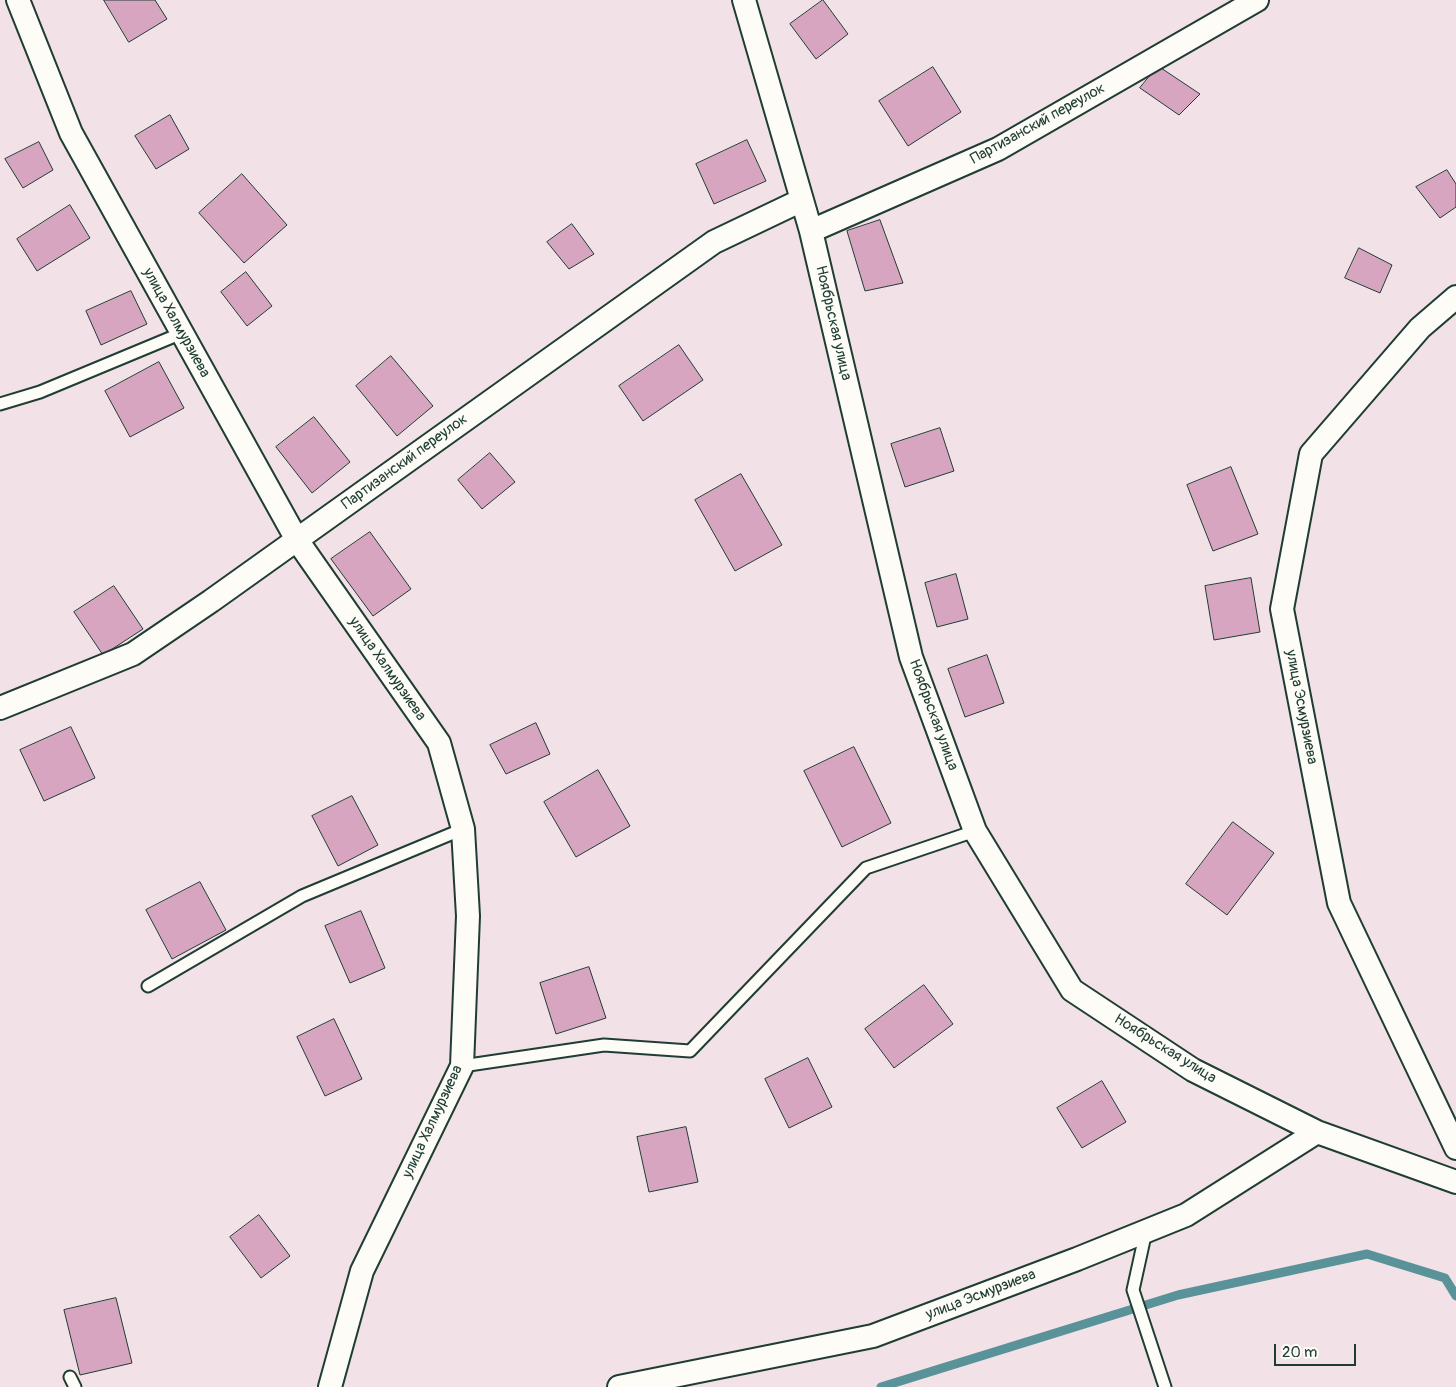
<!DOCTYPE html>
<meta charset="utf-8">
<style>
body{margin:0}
#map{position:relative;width:1456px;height:1387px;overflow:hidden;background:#f2e2e7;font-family:Pangolin,sans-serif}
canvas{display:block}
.scale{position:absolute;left:1274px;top:1344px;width:82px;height:22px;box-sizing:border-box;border:2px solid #1f3d34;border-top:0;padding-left:6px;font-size:15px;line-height:18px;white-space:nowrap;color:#1f3d34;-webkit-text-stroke:4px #fdfcf7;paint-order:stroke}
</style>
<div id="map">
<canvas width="1456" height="1387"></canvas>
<div class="scale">20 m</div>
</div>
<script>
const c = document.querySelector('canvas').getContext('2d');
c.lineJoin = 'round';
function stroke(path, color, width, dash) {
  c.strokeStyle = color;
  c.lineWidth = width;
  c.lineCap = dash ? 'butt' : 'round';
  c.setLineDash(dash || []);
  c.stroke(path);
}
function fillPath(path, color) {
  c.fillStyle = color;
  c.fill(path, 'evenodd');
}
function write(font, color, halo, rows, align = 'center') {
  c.font = font + ' Pangolin,sans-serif';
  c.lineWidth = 4;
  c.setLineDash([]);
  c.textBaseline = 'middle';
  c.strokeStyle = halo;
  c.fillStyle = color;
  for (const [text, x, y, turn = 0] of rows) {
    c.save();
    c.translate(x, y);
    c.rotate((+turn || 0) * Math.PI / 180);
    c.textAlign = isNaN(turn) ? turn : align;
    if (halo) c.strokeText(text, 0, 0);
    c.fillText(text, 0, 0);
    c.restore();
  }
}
stroke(new Path2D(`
 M881 1387 1178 1295 1367 1254 1445 1278 1456 1296`), '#599399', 9);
const building = new Path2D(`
 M104 0H155L167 19 129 42Z
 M823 0 848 34 816 59 790 24Z
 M1158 66 1200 94 1179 115 1140 88Z
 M933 67 961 112 908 146 879 101Z
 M170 115 189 149 156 169 135 136Z
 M747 140 766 181 714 204 696 164Z
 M39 142 53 170 23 188 5 159Z
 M1447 170 1456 184V207L1440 218 1416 187Z
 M242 174 287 225 244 263 199 213Z
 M70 205 90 238 37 271 17 239Z
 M880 220 903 283 865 291 847 231Z
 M572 224 594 254 569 269 547 242Z
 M1359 248 1392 265 1380 293 1345 278Z
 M246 272 272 306 247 326 221 292Z
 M131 291 147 324 101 345 86 311Z
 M679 345 703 380 643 421 619 386Z
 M391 356 433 406 397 436 356 386Z
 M159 362 184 408 130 437 105 391Z
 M314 417 350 462 312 493 276 447Z
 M940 428 954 471 905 487 891 444Z
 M490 453 515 482 482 509 458 480Z
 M1231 467 1258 534 1213 551 1187 485Z
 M741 474 782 545 735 571 695 500Z
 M370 532 411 589 373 616 331 559Z
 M956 574 968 619 937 627 925 583Z
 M1251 578 1260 632 1214 640 1205 586Z
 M114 586 143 629 103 655 74 612Z
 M987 655 1004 703 965 717 948 669Z
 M536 723 550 754 506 774 490 745Z
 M71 727 95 778 44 801 20 750Z
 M854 747 891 823 842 847 804 771Z
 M598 770 630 826 576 857 544 802Z
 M352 796 378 845 338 866 312 816Z
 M1233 822 1274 853 1227 915 1186 884Z
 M200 882 226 930 172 959 146 910Z
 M361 911 385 968 350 983 325 926Z
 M589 967 606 1018 556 1034 540 983Z
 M924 985 953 1024 894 1068 865 1029Z
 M334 1019 362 1079 325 1096 297 1037Z
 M808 1058 832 1107 789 1128 765 1079Z
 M1102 1081 1126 1122 1082 1148 1057 1108Z
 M686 1127 698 1182 649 1192 637 1137Z
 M259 1215 290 1256 261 1278 230 1237Z
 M116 1298 132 1363 80 1375 64 1310Z`);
fillPath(building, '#d8a5c1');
stroke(building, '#1f3d34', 1);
const service = new Path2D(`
 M0 404 40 392 182 333
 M148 986 302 896 463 829
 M462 1066 604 1045 690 1051 866 868 975 831
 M1146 1231 1133 1290 1165 1387
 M70 1377 75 1387`);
const minor = new Path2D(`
 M18 0 71 133 297 540 439 743 463 829 468 916 462 1066 362 1271 330 1387
 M744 0 811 231 911 657 975 831 1072 990 1193 1070 1317 1132 1456 1182
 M811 231 998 149 1257 0
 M1456 297 1420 328 1311 454 1282 609 1339 903 1456 1148
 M0 708 133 654 211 601 714 242 802 200
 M619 1387 873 1336 1077 1259 1186 1215 1317 1132`);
stroke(service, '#1f3d34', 15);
stroke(minor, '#1f3d34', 26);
stroke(service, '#fdfcf7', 11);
stroke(minor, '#fdfcf7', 22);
write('15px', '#1f3d34', '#fdfcf7', [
 ["Партизанский переулок",1038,124,-29],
 ["улица Халмурзиева",176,323,61],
 ["Ноябрьская улица",833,323,77],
 ["Партизанский переулок",405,462,-36],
 ["улица Халмурзиева",387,669,55],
 ["улица Эсмурзиева",1301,707,79],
 ["Ноябрьская улица",933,715,70],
 ["Ноябрьская улица",1165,1049,32],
 ["улица Халмурзиева",433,1122,-65],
 ["улица Эсмурзиева",981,1295,-21]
]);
</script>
